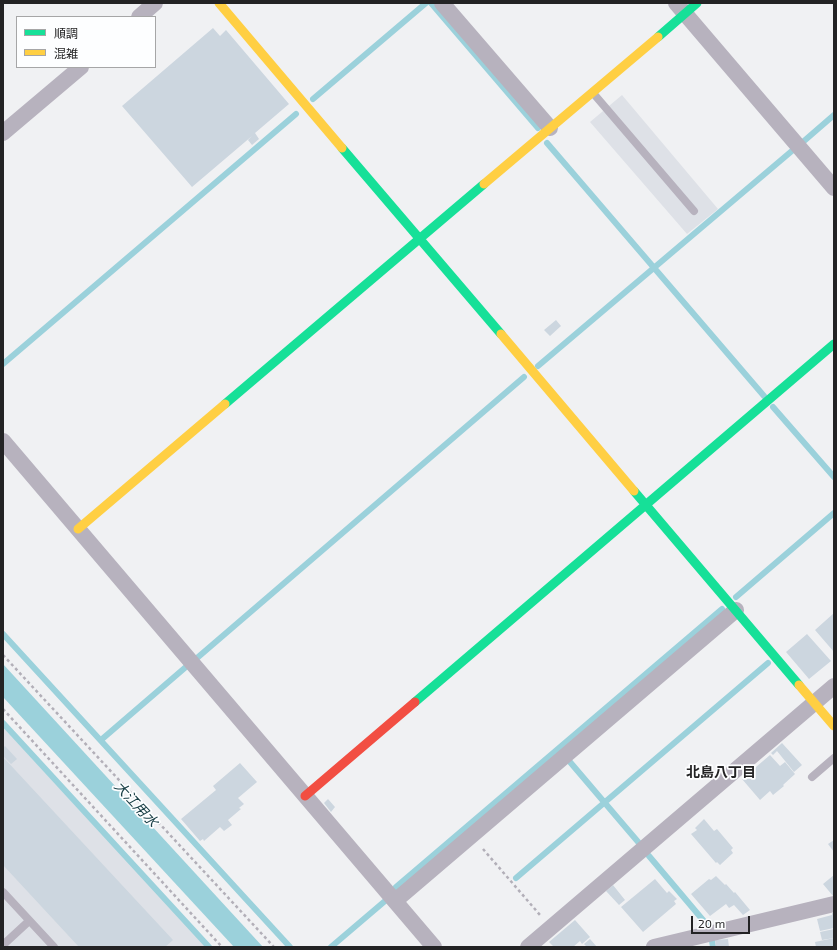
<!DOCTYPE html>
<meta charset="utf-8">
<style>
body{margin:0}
#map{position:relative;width:837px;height:950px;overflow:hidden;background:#f0f1f3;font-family:"Exo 2","Noto Sans JP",sans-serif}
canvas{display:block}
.frame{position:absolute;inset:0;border:4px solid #232324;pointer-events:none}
.legend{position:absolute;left:16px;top:16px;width:140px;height:52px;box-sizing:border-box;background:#fdfeff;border:1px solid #a6a6a7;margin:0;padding:5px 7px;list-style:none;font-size:12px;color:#232324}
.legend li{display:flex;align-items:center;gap:8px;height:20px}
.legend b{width:20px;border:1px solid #a6a6a7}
.scale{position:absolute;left:691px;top:916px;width:59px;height:18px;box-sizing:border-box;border:2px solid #232324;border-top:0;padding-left:5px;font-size:12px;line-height:14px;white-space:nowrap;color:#232324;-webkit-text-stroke:3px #fdfeff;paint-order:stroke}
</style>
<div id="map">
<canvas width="837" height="950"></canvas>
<div class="frame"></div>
<ul class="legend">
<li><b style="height:5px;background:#16e098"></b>順調</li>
<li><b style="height:5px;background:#ffcf43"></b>混雑</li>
</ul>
<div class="scale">20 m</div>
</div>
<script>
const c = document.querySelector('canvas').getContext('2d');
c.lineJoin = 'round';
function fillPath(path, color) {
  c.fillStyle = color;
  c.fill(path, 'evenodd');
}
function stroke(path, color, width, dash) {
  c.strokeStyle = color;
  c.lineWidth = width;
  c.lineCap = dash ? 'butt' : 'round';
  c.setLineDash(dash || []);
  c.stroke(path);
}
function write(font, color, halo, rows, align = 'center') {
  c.font = font + ' "Exo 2","Noto Sans JP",sans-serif';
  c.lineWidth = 3.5;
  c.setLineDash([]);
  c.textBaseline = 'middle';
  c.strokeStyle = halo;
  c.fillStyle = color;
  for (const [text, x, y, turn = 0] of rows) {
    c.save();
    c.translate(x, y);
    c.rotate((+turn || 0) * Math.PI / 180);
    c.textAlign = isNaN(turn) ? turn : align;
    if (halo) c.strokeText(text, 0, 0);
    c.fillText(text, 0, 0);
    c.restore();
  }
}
fillPath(new Path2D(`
 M622 95 718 209 687 234 590 122Z
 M3 727 206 947H3Z`), '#dee1e7');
fillPath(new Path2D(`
 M3 664 263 947H234L3 697Z`), '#9bd1db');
stroke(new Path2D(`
 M431 3 538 128
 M313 99 426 3
 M804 141 834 115
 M547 143 764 396
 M3 364 296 114
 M538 366 793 150
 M773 407 834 477
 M736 597 834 513
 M3 634 290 947
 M197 658 524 377
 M3 723 209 947
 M101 740 187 666
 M570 762 639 843
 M649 856 708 926
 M516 878 768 663
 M396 887 722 609
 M712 941 713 947
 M331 947 385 901`), '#9bd1db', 6);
fillPath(new Path2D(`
 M213 28 220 36 226 30 289 104 255 133 259 139 252 145 248 140 252 136 192 187 122 106Z
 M556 320 561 326 550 336 544 330Z
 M834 613V652L815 630Z
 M807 634 831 661 809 679 786 652Z
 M782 743 802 765 794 772 777 751 773 755 771 753Z
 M5 746 17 759 11 764 3 756V748Z
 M770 755 780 766 785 762 795 774 783 785 784 786 773 795 770 791 760 800 742 779Z
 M3 757 173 940 165 947H79L3 865Z
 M240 763 257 782 238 798 244 804 239 808 241 809 228 820 232 825 224 831 220 827 204 841 203 839 200 841 181 819 216 790 213 786Z
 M328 799 335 807 331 812 324 803Z
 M704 819 714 831 717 829 733 848 731 850 733 853 720 865 717 862 716 863 691 834 697 830 695 828Z
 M834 840V852L828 844Z
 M834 875V895L833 896 823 884Z
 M716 876 725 885 726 884 734 893 735 892 750 910 743 915 734 905 729 908 726 904 710 916 691 894 709 879 711 880Z
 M655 879 667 893 669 891 677 899 674 901 676 904 643 932 621 907Z
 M613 885 625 900 619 905 606 891Z
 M832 913H834V928L820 931 817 919 832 915Z
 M575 920 590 937 582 944 580 941 573 947H554L549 942Z
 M834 929V938L822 940 820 932Z
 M834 938V947H816L815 942Z
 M590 939 597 947H587L584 944Z
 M728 939 729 947H716L715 940Z`), '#ccd6df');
stroke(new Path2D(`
 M3 655 274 947
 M3 709 222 947
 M483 849 540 915`), '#b2afb8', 2.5, [3, 3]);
stroke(new Path2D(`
 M593 93 694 211
 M812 777 834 758
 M3 892 54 947
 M3 945 29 921`), '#b7b2be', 8);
stroke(new Path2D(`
 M442 3 550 128
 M676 3 834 188
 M139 17 155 3
 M3 133 81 67
 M3 441 434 947
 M395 901 736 610
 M528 947 834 686
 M654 947 834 904`), '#b7b2be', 16);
stroke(new Path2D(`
 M658 37 697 3
 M342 148 501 334
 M225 404 484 184
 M634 491 799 685
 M415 702 834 344`), '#16e098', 9);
stroke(new Path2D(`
 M219 3 342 148
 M484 184 658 37
 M501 334 634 491
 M78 529 225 404
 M799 685 834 726`), '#ffcf43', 9);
stroke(new Path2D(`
 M305 796 415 702`), '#f24e42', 9);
write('bold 14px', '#232324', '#fdfeff', [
 ["北島八丁目",721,772]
]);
write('italic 14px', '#1b4047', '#fdfeff', [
 ["大江用水",136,804,47]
]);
</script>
